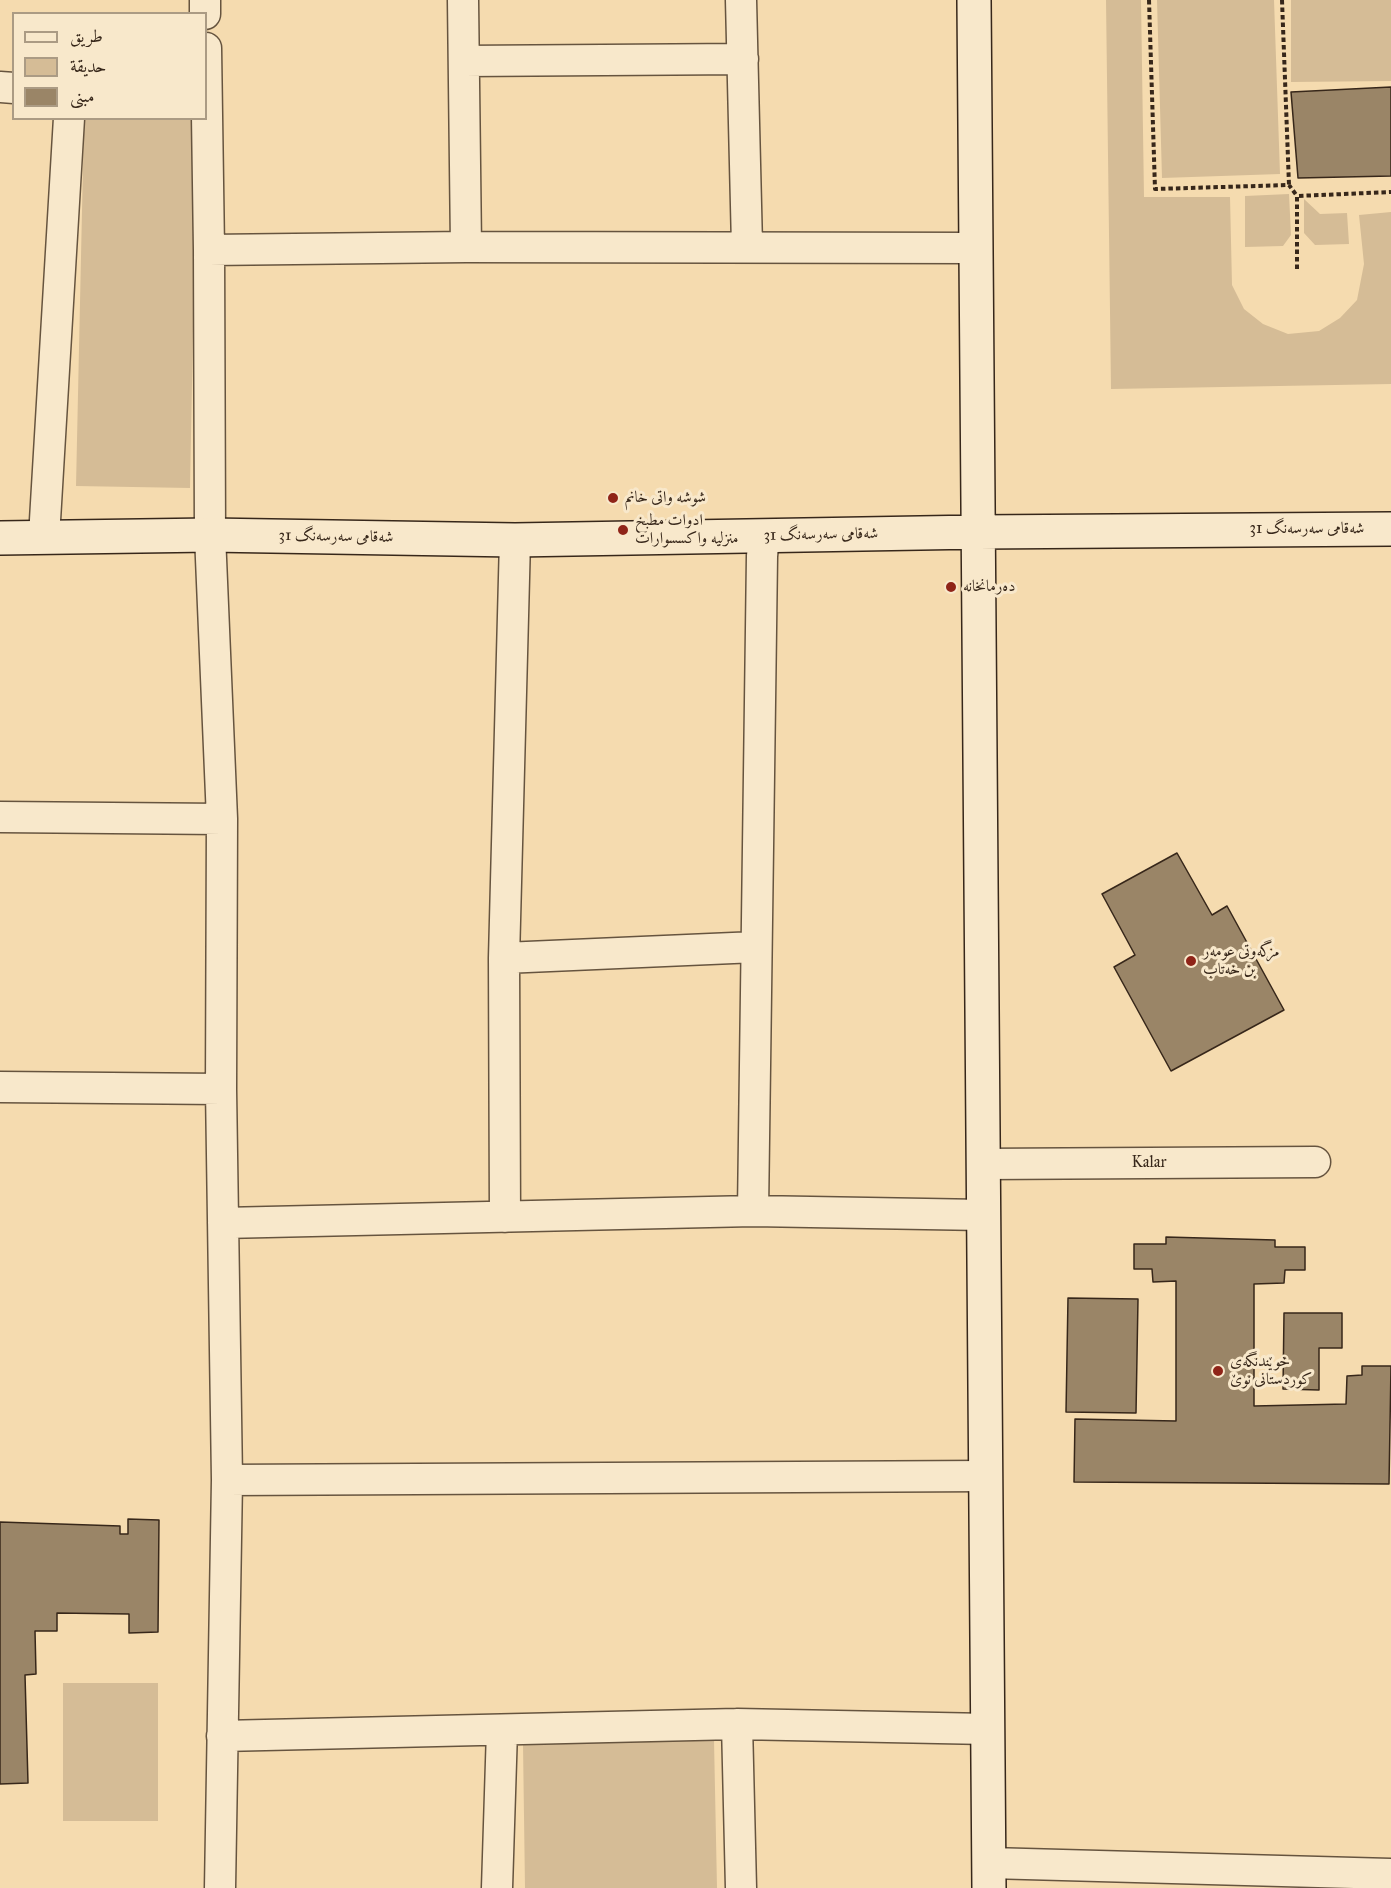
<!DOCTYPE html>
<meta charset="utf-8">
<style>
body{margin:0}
#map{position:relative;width:1391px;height:1888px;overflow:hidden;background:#f5dbaf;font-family:"IM FELL Great Primer",Amiri,serif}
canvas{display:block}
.legend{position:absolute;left:12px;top:12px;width:195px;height:108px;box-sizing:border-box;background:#f8e8cb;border:2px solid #ab9b84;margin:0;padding:8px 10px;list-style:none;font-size:18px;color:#37271a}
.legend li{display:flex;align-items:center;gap:12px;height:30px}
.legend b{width:30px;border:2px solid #ab9b84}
</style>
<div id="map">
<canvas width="1391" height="1888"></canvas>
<ul class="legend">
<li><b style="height:8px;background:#f8e8cb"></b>طريق</li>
<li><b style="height:16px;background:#d5bc96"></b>حديقة</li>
<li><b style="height:16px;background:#9a8567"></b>مبنى</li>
</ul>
</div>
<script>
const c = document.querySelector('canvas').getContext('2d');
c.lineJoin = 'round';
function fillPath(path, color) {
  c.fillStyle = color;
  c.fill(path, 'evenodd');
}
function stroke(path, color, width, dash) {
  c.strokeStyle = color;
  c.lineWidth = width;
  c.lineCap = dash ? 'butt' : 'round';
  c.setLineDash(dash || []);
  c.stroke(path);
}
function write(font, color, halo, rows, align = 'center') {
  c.font = font + ' "IM FELL Great Primer",Amiri,serif';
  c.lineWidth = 6;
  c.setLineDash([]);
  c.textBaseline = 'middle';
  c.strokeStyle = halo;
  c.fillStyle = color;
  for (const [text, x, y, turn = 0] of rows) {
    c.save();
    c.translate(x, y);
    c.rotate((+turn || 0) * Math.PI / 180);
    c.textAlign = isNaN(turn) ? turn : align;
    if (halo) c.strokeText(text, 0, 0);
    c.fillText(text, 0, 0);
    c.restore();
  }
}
fillPath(new Path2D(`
 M1106 0H1141L1144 197H1230L1232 285 1244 309 1263 324 1288 334 1319 331 1340 318 1357 300 1364 264 1359 215 1391 212V384L1111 389Z
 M1157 0H1274L1280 174 1162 178Z
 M1291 0H1391V81L1291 82Z
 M84 119H197L190 488 76 486Z
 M1289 194 1291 235 1283 246 1245 247V196Z
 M1304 199 1320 214 1347 213 1349 244 1315 245 1304 233Z
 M63 1683H158V1821H63Z
 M714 1740 717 1888H525L523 1744Z`), '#d5bc96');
const building = new Path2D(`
 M1391 87V176L1298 178 1291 92Z
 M1177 853 1212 915 1227 906 1284 1010 1171 1071 1114 967 1135 955 1102 894Z
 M1166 1237 1275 1240V1247H1305V1270H1285L1284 1283 1254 1284V1406L1346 1404 1347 1376 1362 1375V1366H1391L1389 1484 1074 1482 1075 1419 1176 1421V1281L1153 1282 1152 1269H1134V1244H1166Z
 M1068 1298 1138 1299 1136 1413 1066 1412Z
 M1284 1313H1342V1348H1319V1390L1283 1389Z
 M128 1519 159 1520 158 1632 129 1633V1614L57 1613V1631H35L36 1674 25 1675 28 1783 0 1784V1522L120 1526V1534H128Z`);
fillPath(building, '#9a8567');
stroke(building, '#37271a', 1.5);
const street = new Path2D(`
 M205 0V14
 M463 0 466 247
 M741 0 747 246
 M206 48 209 250 210 535 222 819 221 1089 227 1480 220 1888
 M464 61 743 59
 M0 87 14 88
 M209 250 466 247 976 248
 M44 537 69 118
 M0 817 222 819
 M504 958 756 947
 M0 1087 221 1089
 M983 1164 1315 1162
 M753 1211 762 556 764 536
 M505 1217 504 958 515 540
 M223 1223 753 1211 983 1215
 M227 1480 986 1476
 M737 1724 741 1888
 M222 1736 737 1724 988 1729
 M989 1863 1391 1874
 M497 1888 502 1730`);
const secondary = new Path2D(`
 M974 0 989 1888
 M0 538 210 535 515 540 978 532 1391 529`);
stroke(street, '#66543f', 33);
stroke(secondary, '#37271a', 36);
stroke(new Path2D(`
 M1149 0 1155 189 1289 185 1297 196
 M1282 0 1289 185
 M1297 269V196L1391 192`), '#37271a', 4, [4.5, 3]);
stroke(street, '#f8e8cb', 30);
stroke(secondary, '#f8e8cb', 33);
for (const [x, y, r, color] of [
 [613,498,6,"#8f2418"],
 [623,530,6,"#8f2418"],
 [951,587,6,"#8f2418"],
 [1191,961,6,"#8f2418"],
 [1218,1371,6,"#8f2418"]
]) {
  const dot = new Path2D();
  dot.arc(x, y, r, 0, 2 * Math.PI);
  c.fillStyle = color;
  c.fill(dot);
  stroke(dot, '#f8e8cb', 2);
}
write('16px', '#37271a', '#f8e8cb', [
 ["شوشه واتى خانم",625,498],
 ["ادوات مطبخ",635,521],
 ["منزليه واكسسوارات",635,539],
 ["دەرمانخانە",963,587],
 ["مزگەوتی عومەر",1203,952],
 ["بن خەتاب",1203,970],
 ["خوێندنگەی",1230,1362],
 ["کوردستانی نوێ",1230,1380]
], 'left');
write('16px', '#37271a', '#f8e8cb', [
 ["شەقامی سەرسەنگ 31",1307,529],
 ["شەقامی سەرسەنگ 31",821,535,-1],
 ["شەقامی سەرسەنگ 31",336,537,1],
 ["Kalar",1149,1163]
]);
</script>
